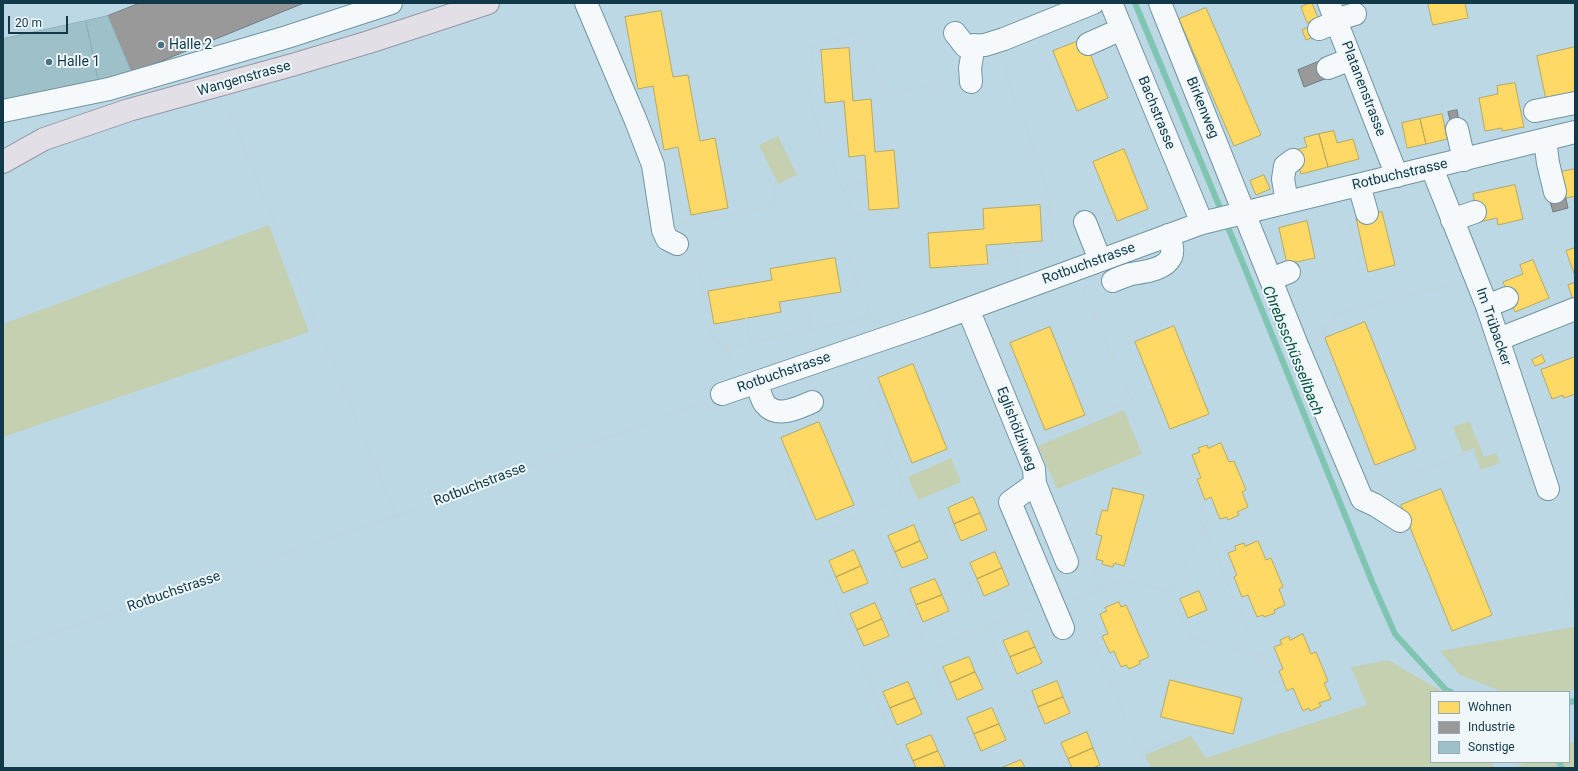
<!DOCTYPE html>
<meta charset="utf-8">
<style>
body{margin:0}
#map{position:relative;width:1578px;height:771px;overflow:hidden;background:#bcd8e4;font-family:Roboto,sans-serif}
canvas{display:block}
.frame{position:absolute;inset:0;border:4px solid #113949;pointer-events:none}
.legend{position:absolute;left:1430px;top:691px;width:140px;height:72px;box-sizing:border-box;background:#eff7fb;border:1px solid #96abb4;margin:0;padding:5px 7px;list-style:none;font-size:12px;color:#113949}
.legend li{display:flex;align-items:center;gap:8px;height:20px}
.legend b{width:20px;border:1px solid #96abb4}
.scale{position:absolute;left:8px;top:16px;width:60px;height:18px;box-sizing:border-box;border:2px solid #113949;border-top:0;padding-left:5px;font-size:12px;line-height:14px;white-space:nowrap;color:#113949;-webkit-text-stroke:3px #eff7fb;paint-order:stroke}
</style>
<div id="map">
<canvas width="1578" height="771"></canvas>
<div class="frame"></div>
<ul class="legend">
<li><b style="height:11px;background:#ffd966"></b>Wohnen</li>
<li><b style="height:11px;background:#999"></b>Industrie</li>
<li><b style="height:11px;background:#9ec0c9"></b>Sonstige</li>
</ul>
<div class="scale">20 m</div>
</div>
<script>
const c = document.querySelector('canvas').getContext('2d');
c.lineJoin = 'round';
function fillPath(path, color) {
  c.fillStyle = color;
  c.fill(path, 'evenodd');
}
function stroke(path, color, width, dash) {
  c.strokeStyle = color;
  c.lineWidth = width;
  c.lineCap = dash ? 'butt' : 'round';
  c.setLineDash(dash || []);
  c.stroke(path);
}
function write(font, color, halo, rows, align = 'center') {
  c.font = font + ' Roboto,sans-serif';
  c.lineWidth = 4;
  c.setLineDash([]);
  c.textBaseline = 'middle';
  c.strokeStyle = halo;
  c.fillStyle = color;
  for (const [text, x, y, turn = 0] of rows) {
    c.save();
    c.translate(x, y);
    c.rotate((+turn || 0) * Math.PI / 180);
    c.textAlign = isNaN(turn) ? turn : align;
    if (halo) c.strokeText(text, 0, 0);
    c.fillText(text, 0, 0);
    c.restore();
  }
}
fillPath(new Path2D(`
 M778 136 797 175 778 184 759 145Z
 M269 225 309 332 3 437V324Z
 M1124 410 1142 454 1057 489 1038 446Z
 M1469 421 1484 457 1496 453 1500 463 1481 470 1473 448 1463 452 1453 427Z
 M951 458 961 482 918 500 908 477Z
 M1573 627 1575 635V689L1564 692 1501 691 1460 675 1440 651Z
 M1388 660 1443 692H1431V762H1492L1495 768H1151L1145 755 1191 736 1206 758 1367 705 1351 667Z
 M1575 742V768H1511L1526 762H1569V744Z`), '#c4d0af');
const homes = new Path2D(`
 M1310 3H1312L1318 18 1307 23 1301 7Z
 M1428 3H1465L1468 18 1433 25Z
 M1206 8 1261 135 1234 146 1179 19Z
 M661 11 673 77 688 75 700 141 715 138 728 208 691 215 678 147 664 150 653 86 638 89 625 17Z
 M1315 25 1319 35 1306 40 1302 30Z
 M1084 39 1108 98 1077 111 1053 51Z
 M1575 47V94L1546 100 1537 56Z
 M849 48 853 101 871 99 875 152 894 150 899 208 869 210 865 155 849 157 844 101 825 103 821 50Z
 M1515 83 1524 127 1502 131V128L1485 131 1479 98 1498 94 1497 86Z
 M1442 114 1447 139 1426 144 1420 119Z
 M1420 119 1426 144 1407 148 1402 123Z
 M1334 131 1337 143 1353 139 1359 159 1328 167 1319 134Z
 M1319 134 1328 167 1301 174 1295 150 1307 147 1304 138Z
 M1124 149 1148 209 1117 221 1093 162Z
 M1575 169V196L1566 198 1561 172Z
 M1264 175 1270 189 1256 195 1250 181Z
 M1515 185 1523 219 1498 225 1497 218 1479 222 1473 194Z
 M1040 205 1042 241 986 245 988 264 930 268 928 233 984 229 983 209Z
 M1382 212 1395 265 1368 272 1356 218Z
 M1307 221 1315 258 1287 264 1279 228Z
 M1575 248V276L1566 251Z
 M835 258 841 292 779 302 781 312 714 324 708 291 772 280 770 269Z
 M1533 260 1549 298 1515 312 1503 282 1523 274 1520 265Z
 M1575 283V300H1573L1568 285Z
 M1365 322 1416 449 1375 465 1325 338Z
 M1174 326 1209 414 1170 429 1135 342Z
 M1050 327 1085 415 1045 430 1010 343Z
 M1542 355 1545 362 1535 366 1532 360Z
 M1575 357V394L1564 398 1563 395 1552 399 1541 370Z
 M913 364 947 449 912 463 878 378Z
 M819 422 854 505 816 520 781 438Z
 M1221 443 1229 462 1234 461 1246 490 1242 492 1248 507 1237 512 1239 515 1228 520 1227 517 1220 519 1211 497 1205 500 1197 479 1201 478 1192 455 1200 452 1198 448 1207 445 1208 448Z
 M1113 488 1144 495 1124 566 1114 563 1113 567 1102 564 1103 561 1096 559 1102 536 1096 534 1102 510 1107 511Z
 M1441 489 1492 615 1452 631 1401 505Z
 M973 497 980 513 954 524 948 508Z
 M980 513 987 530 961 541 954 524Z
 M914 525 920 541 895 552 888 536Z
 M920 541 928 558 902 568 895 552Z
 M1258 541 1266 560 1271 558 1283 587 1279 589 1285 605 1274 610 1275 613 1264 617 1263 615 1257 617 1248 595 1242 597 1234 577 1237 575 1228 553 1236 550 1235 546 1244 543 1245 546Z
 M854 550 861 566 836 577 829 561Z
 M995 552 1002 568 977 579 970 563Z
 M861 566 868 583 843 593 836 577Z
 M1002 568 1009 585 984 596 977 579Z
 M935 579 942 595 916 605 910 589Z
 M1199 591 1207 610 1188 618 1180 599Z
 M942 595 949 611 923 622 916 605Z
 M1119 602 1121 607 1126 605 1149 657 1139 661 1140 664 1129 669 1126 665 1121 667 1114 651 1110 653 1102 636 1108 634 1100 614 1107 611 1105 608Z
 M875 603 882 619 857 630 850 614Z
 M882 619 889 636 864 646 857 630Z
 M1028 631 1035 647 1010 657 1003 641Z
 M1303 634 1311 654 1316 652 1328 681 1324 683 1331 699 1319 703 1321 706 1310 711 1309 708 1303 711 1293 688 1287 691 1279 671 1283 669 1274 647 1282 644 1280 640 1289 636 1290 640Z
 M1035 647 1042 663 1017 674 1010 657Z
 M969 657 975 672 950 683 943 667Z
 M975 672 983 689 957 700 950 683Z
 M1170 680 1242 698 1233 734 1161 717Z
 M1057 681 1063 697 1038 707 1032 691Z
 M908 682 915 698 890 708 883 692Z
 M1063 697 1070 713 1045 724 1038 707Z
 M915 698 922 714 897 725 890 708Z
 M992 708 999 724 974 734 967 718Z
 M999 724 1006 740 981 751 974 734Z
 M1087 732 1093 748 1068 759 1061 743Z
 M931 735 938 751 913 761 906 745Z
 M1093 748 1100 765 1093 768H1072L1068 759Z
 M938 751 945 767 916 768 913 761Z
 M1021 760 1025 768H1001Z`);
fillPath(homes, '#ffd966');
stroke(homes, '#b8a95d', 1);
const industry = new Path2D(`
 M140 3H304L132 73 108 16Z
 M1323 60 1330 77 1304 87 1298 70Z
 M1457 110 1460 126 1452 128 1448 112Z
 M1564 190 1568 208 1553 212 1548 194Z`);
fillPath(industry, '#999');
stroke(industry, '#707c81', 1);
stroke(new Path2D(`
 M1135 3 1242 261 1373 584 1395 634 1446 690 1451 692
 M1569 702 1575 701
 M1559 762 1562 768`), '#7fc5b2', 6);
const building = new Path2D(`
 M108 16 132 73 99 85 86 21Z
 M86 21 99 85 3 105V39Z`);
fillPath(building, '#9ec0c9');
stroke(building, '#8db0b8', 1);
const minor = new Path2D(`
 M586 3 636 121 653 165 663 230 667 239 677 244
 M1111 3 1202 223
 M1160 3 1297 345 1362 499 1375 505 1400 521
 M1329 3 1397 176
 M1335 20 1355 14
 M1319 29 1336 22
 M955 33 965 46 985 45 1004 39 1093 3
 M1088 44 1122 29
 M1328 68 1351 59
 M971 82 970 68 974 45
 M3 111 109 89 287 37 391 3
 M1535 111 1575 103
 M1457 129 1464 160
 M1545 140 1548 163 1555 192
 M1432 168 1487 306 1548 489
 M1359 185 1367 213
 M1287 202 1283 179 1285 166 1293 160
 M1452 220 1475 212
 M1085 222 1100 260
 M1271 279 1289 272
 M1113 281C1119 278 1125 276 1131 274 1143 272 1165 270 1171 257 1174 250 1171 242 1168 235
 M1487 306 1507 298
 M968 309 1034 469 1035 484 1010 502 1063 628
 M1499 339 1575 309
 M757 383C759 389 761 399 765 404 777 419 798 408 812 402
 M722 394 927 324 1202 223 1575 132
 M1035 484 1067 562`);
const major = new Path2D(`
 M3 162 44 139 129 110 292 65 369 42 488 3`);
stroke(minor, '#7295a2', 24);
stroke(major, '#9697a5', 24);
stroke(new Path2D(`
 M1040 46 1055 82 1058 81
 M814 79 823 78
 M226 104 396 516
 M821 135 837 130H847
 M677 178 684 177
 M843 189 859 182 867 181
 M1086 196 1084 197 1086 202
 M892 211 853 215 815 119 807 80 814 79 812 48 855 32 885 92 889 94 947 82 949 76
 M683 223 770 207 775 200 774 181
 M821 227 839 239 845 250 871 317
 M1351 227 1359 259 1364 258
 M1354 239 1359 238
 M1013 243V253
 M1017 252V270
 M694 255 699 268 712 336 725 348 871 317 872 321
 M959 266 960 271
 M961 290 960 271H969V267L991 264V258L1004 257 1052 239 1047 188 1007 77 1005 61
 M806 298 811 330
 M746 318 751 342
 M1317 338 1326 335 1324 328 1335 324 1332 315 1457 283
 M727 347 731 369
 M1128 392 1147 385
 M889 419 893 417
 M764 429 776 445 806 521 824 531 899 498 903 485 887 442 891 423 887 414 880 409 865 372 858 370
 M1043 438 1132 400 1083 288
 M1381 469 1389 488
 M791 483 796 480
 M903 485 909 482
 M1200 492 1195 494 1207 523 1204 525 1171 592 1191 638 1259 657
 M1400 495H1401L1396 481 1508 436
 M938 514 985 627 1013 688 1023 697 1041 736 1055 747 1066 768
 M1204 526 1259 657 1262 656 1274 682 1280 680
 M1076 527 1091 520 1098 521
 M945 530 949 528
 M892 553 888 555 951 709 961 722 979 763 984 768
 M1089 560 1101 589
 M822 572 906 768
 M826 582 831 580
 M968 585 972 583
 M1564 589 1575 625
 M1231 590 1236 588
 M1073 599 1125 580 1171 592
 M910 610 915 607
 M1083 628H1087L1147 768
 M849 635 853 633
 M3 650 396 516 703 402
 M1001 662 1005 661
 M867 677 1032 607
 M942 687 946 686
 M1030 711 1034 710
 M883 713 887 711
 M968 738 972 736
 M1569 744 1575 742
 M1141 753 1190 732H1197L1198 728
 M1063 763 1067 761
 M905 764 909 762
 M1511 768 1526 762`), '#c7d0d5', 2.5, [1, 3]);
stroke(minor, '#f5f9fb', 22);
stroke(major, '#e3dfe6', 22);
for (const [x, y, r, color] of [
 [161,45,4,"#4d717f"],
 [49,62,4,"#4d717f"]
]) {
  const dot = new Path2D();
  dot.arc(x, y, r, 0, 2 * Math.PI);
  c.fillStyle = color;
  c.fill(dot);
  stroke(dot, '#eff7fb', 1.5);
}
write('14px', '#113949', '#eff7fb', [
 ["Halle 2",169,45],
 ["Halle 1",57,62]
], 'left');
write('14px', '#113949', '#eff7fb', [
 ["Wangenstrasse",244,79,-16],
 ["Platanenstrasse",1363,89,69],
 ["Birkenweg",1202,108,68],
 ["Bachstrasse",1156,113,68],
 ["Rotbuchstrasse",1400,175,-13],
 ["Rotbuchstrasse",1089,264,-20],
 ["Im Trübacker",1493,327,71],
 ["Rotbuchstrasse",784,373,-19],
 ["Eglishölzliweg",1016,429,69],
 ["Rotbuchstrasse",480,485,-21],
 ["Rotbuchstrasse",174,592,-19]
]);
write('italic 15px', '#07523d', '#eff7fb', [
 ["Chrebsschüsselibach",1292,351,68]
]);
</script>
